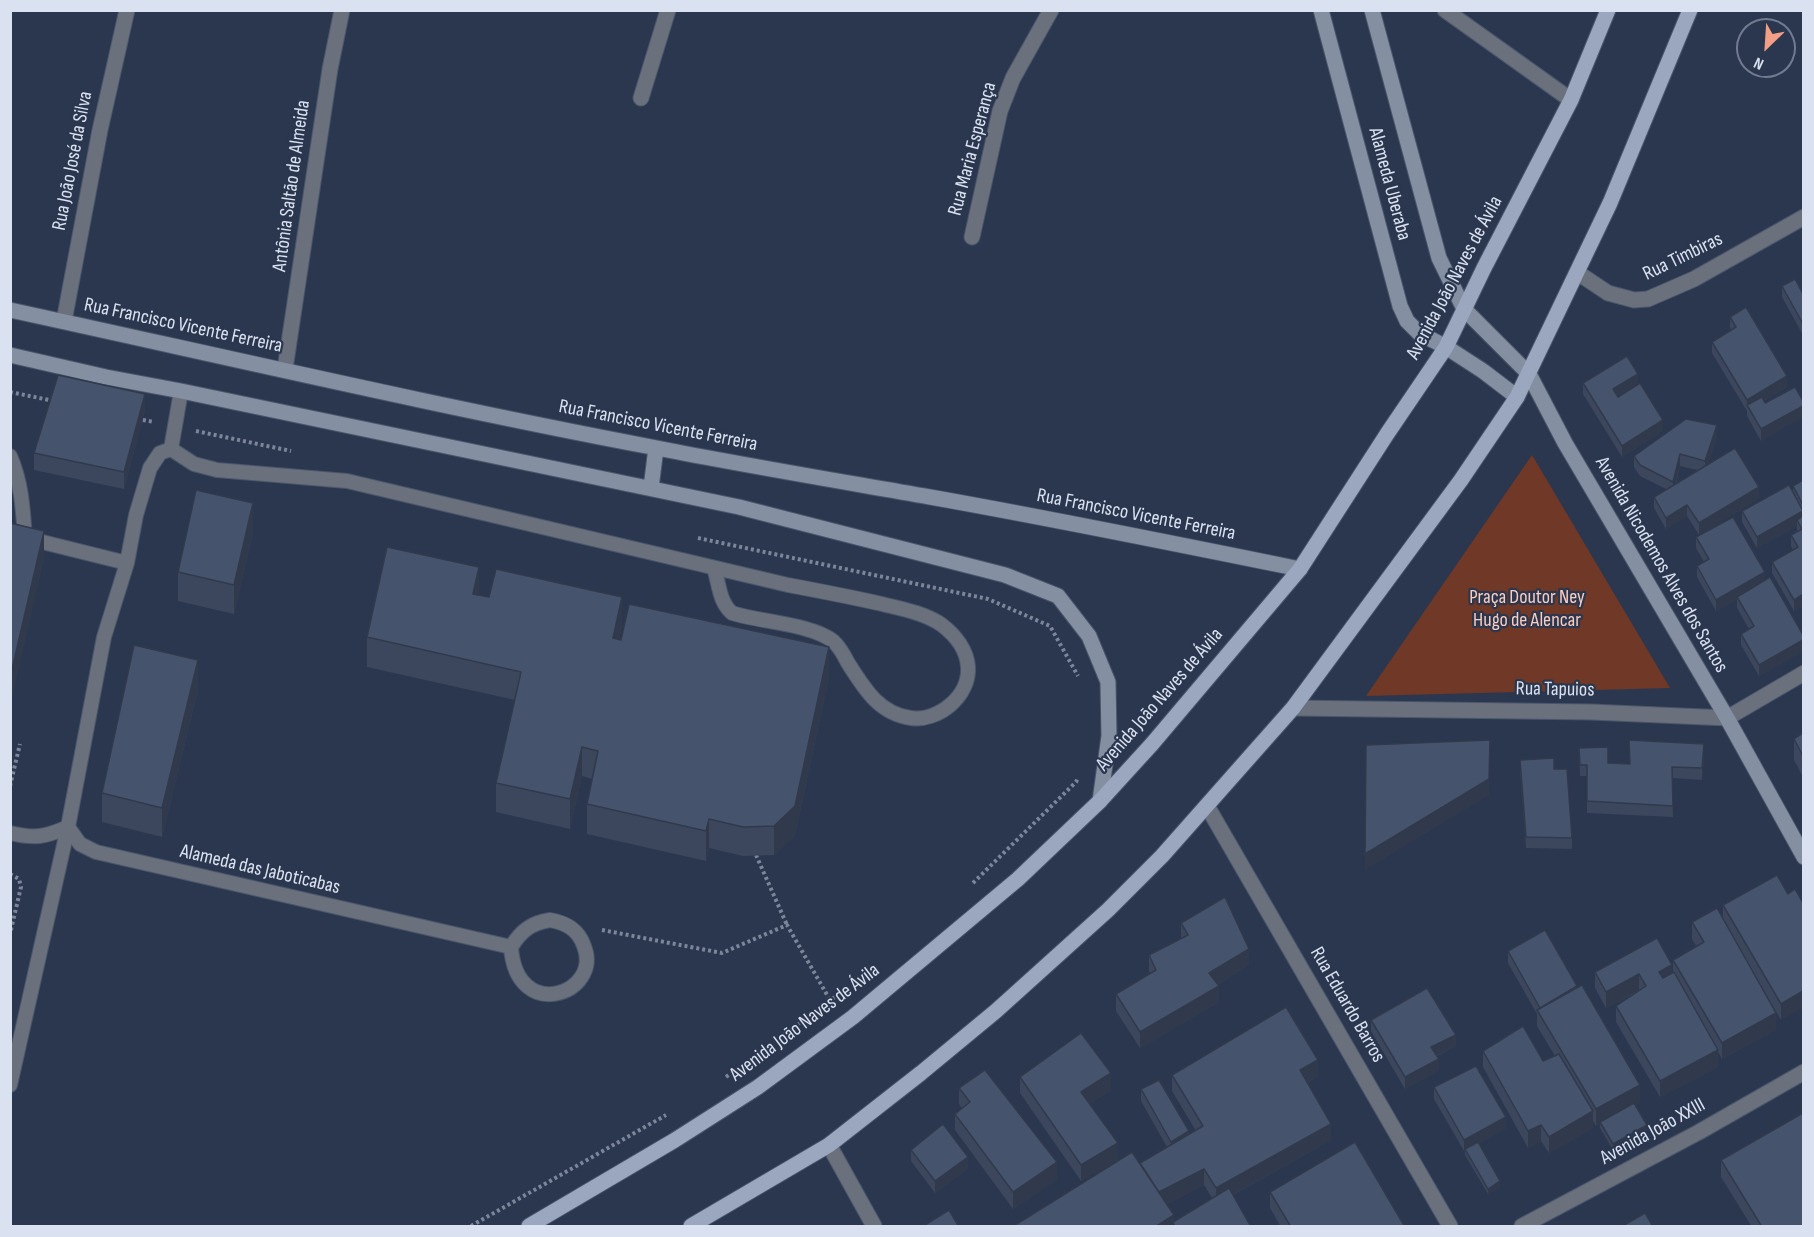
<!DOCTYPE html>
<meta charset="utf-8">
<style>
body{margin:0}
#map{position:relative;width:1814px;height:1237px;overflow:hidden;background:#2b374f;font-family:"Sofia Sans Condensed",sans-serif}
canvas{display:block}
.frame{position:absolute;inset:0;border:12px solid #dae2f1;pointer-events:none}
.north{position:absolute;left:1736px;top:18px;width:60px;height:60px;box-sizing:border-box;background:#2b374f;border:2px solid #717b90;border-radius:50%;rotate:205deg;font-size:16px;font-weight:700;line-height:24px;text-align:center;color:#dae2f1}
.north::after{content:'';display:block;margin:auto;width:21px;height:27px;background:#f39f85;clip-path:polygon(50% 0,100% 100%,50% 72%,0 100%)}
</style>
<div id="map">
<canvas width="1814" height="1237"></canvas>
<div class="frame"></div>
<div class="north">N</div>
</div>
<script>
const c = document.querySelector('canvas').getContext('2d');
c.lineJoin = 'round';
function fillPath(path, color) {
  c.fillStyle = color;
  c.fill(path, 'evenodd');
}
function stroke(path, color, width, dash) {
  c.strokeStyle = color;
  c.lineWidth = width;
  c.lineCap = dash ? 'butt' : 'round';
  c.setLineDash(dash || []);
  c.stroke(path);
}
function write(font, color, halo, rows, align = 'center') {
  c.font = font + ' "Sofia Sans Condensed",sans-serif';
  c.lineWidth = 4.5;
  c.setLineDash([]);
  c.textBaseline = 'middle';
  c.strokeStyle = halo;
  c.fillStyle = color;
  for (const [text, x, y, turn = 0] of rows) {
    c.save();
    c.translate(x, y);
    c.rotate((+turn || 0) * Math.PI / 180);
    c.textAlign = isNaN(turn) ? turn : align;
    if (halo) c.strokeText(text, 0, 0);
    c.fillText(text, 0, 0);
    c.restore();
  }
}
fillPath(new Path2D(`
 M1532 455 1670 688 1366 696Z`), '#703826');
const service = new Path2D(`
 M171 449 181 391
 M10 456C22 483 23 511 25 539
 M10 534 127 563
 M10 833C35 839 45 837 68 827L80 844 96 852 511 947
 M550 920C566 923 578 929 584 946 603 994 516 1024 511 947 521 931 531 923 550 920Z
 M10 1085 68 827 104 637 127 563 136 515 150 468 160 453 171 449 194 464 217 470 347 481 788 585C820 591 851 597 882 604 902 609 925 613 942 625 955 635 967 650 968 667 970 696 938 722 911 718 879 714 864 688 848 663 844 655 840 647 833 641 811 624 760 622 732 613 719 602 719 583 714 568`);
const minor = new Path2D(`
 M1445 10 1571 100
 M641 98 668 10
 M972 237 1000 111 1013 78 1051 10
 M64 321 100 130 127 10
 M285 369 330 69 342 10
 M1207 806 1450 1226
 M829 1145 874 1226
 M1522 1226 1699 1132 1804 1072`);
const tertiary = new Path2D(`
 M1578 273 1608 293 1634 300 1648 299 1694 279 1804 217
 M1293 708 1591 712 1727 718 1804 673`);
const secondary = new Path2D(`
 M1321 10 1400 306 1407 321 1419 333 1446 347 1483 371 1517 397
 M1372 10 1439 258 1464 309 1529 374 1565 443 1727 718 1804 857
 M10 310C226 357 440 407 657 448 748 466 839 481 930 497 1054 519 1177 544 1300 569
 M10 355 106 377 181 391 739 507 1005 575 1058 596 1089 636 1108 682 1109 736 1100 801
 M651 488 656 448`);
const primary = new Path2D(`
 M529 1226 675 1140 758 1087 853 1017 1018 879 1100 801 1152 744 1300 569 1387 434 1446 347 1484 268 1571 100 1608 10
 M691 1226 829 1145 921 1073 996 1011 1108 910 1162 856 1293 708 1461 480 1517 397 1610 203 1690 10`);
stroke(service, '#4a566c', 16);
stroke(minor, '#4a566c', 17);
stroke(tertiary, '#4a566c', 17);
stroke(secondary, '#4a566c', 17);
stroke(primary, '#4a566c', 17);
stroke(new Path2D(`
 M10 392 54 401
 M137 419 154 422
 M196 431 291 451
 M698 538 988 599 1050 626 1078 676
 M10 786 20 744
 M756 855 787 925
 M10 874 19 879 21 887 10 934
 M973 883 1076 782 1078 778
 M602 930 722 953 787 925 830 1000
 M726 1077 846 989
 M471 1226 666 1115`), '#7c869a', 4, [3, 3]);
stroke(service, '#6a707c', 14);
stroke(minor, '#6a707c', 15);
stroke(tertiary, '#6a707c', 15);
stroke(secondary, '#858fa2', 15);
stroke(primary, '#9aa7bf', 15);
fillPath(new Path2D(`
 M1782 286 1803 294V335L1782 297Z
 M1730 317 1787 387 1764 401 1761 441 1747 416V410V411L1712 353V342L1731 330 1730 328Z
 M1583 383 1638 384 1663 431 1622 457 1583 394Z
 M145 410 124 489 34 470V453Z
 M1717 436 1708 464 1759 498 1699 535 1687 516 1666 529 1654 508V497L1666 489 1640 476 1634 467V456ZM1680 466 1697 470 1676 484Z
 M1803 480V606L1794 611 1772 573V562L1793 550 1791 546V535L1797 532V526L1757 548 1742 522V511L1793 491V486Z
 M253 533 234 614 178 601V572Z
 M1696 537 1765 580 1803 635V651L1759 676 1741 645V634L1749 629 1737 608V599L1716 611 1697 577V566L1704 562 1696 548Z
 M479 595 622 626 619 640 829 677 795 835 774 855 743 856 709 848 706 861 587 834V804L592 779 582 776 570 829 496 812V783L515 700 367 667V637Z
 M198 690 162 837 102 822V793Z
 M1803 733V777L1794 760V739Z
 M1579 748 1608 763 1629 764 1704 756 1702 780 1672 778 1673 817 1587 813V776H1580Z
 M1520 760 1554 769 1572 838V849L1526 848 1520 771Z
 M1788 894 1781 1020 1757 979 1776 1030 1722 1059 1718 1052V1067L1660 1097 1616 1022V1006L1639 991 1606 1008 1595 988V972L1672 973 1673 972V960L1697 947 1692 939V922L1723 919V905Z
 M1181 923 1249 965 1218 984 1219 1002 1140 1048 1116 1011V994L1150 973 1149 971V955L1181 939Z
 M1508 951 1577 988 1640 1102 1635 1105 1647 1130 1613 1150 1600 1128V1124L1596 1126 1593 1121V1128L1549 1153 1541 1141 1528 1148 1483 1067V1051L1543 1061 1555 1056 1537 1026V1014L1508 963Z
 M1371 1020 1456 1046 1437 1056 1439 1070 1405 1089 1371 1031Z
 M1172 1075 1318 1076 1308 1082 1331 1140 1233 1195 1251 1227H1012L1140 1164 1167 1147 1141 1101V1089L1189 1134 1196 1131 1172 1091ZM1204 1185 1212 1198 1174 1221 1167 1204Z
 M1020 1077 1111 1090 1089 1104 1118 1160 1081 1181 1020 1093Z
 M1434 1087 1506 1128 1479 1143 1500 1187 1488 1194 1465 1155V1151H1464L1434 1099Z
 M959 1088 1057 1179 1013 1209 955 1130V1114L962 1108 959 1104Z
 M911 1150 968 1168 935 1193 911 1161Z
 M1721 1160 1803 1227H1752L1721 1177Z
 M1270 1192 1405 1227H1281L1270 1208Z`), '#3c475d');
fillPath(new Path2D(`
 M1638 374V385L1613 400V389Z
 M1787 376V387L1750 409 1747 405V411V400Z
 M145 394V410L124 489V472Z
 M1803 406V417L1761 441V429Z
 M1663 420V431L1622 457V446Z
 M1717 425V436L1705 473V461Z
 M1680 454V466L1673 493V482Z
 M1759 487V498L1699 535V523Z
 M253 503V533L234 614V585Z
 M1687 505V516L1666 529V518Z
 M1803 511V522L1797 520V526L1757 548V537Z
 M44 531V560L10 707V678Z
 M479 567V596L473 594Z
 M1765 572V583L1737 597V599L1716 611V600Z
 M1803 594V606L1794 611V600Z
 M622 597V626L613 668V638Z
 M1803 640V651L1759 676V665Z
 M829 647V677L795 835 774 855V826Z
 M198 660V690L162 837V808Z
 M1490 740 1489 795 1365 870V854Z
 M1704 744V756L1702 780V768Z
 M582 747V776L570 829V799Z
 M709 819V848L706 861V831Z
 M1249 949V965L1209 989V973Z
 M1672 965V982L1659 989V972Z
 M1639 974V990L1606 1008V992Z
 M1219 986V1002L1140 1048V1032Z
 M1577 986V997L1540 1008Z
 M1803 991V1008L1781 1020V1004Z
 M1776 1013V1030L1722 1059V1043Z
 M1456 1035V1046L1431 1058V1047Z
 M1718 1050V1067L1660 1097V1081Z
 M1439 1059V1070L1405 1089V1077Z
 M1318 1060V1076L1300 1086V1070Z
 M1111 1073V1090L1081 1109V1092Z
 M1640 1085V1102L1596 1126V1109Z
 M1593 1111V1128L1549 1153V1137Z
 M1506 1117V1128L1466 1150 1465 1149 1464 1151V1140Z
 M1331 1124V1140L1216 1204V1188Z
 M1541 1125V1141L1528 1148V1131Z
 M1647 1125V1130L1613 1150V1144Z
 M1189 1131V1143L1171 1154V1142Z
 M1118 1143V1160L1081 1181V1165Z
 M968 1157V1168L935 1193V1181Z
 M1057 1162V1179L1013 1209V1192Z
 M1204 1169V1185L1159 1208V1192Z
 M1500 1181V1187L1488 1194V1189Z
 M1174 1215V1224L1173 1222V1227H1155Z`), '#313a4c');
const building = new Path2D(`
 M1795 279 1803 294V324L1782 286Z
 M1746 307 1787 376 1747 400 1712 342 1736 327 1730 317Z
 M1627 356 1638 374 1613 389 1618 397 1640 383 1663 420 1622 446 1583 383Z
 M58 375 145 394 124 472 34 453Z
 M1795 387 1803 401V406L1761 429 1747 405 1762 397 1765 403Z
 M1686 419 1717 425 1705 461 1680 454 1673 482 1640 465 1634 456Z
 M1735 448 1759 487 1699 523 1687 505 1666 518 1654 497Z
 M1803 480V505L1793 486Z
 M1789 485 1803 511 1757 537 1742 511Z
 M196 490 253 503 234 585 178 572Z
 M1803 516V594L1794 600 1772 562 1798 547 1791 535 1802 529 1797 520Z
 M1733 517 1765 572 1716 600 1697 566 1709 559 1696 537Z
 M10 523 44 531 10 678Z
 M387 547 479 567 473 594 489 597 496 569 622 597 613 638 621 640 629 604 829 647 795 806 774 826 743 827 709 819 706 831 587 804 598 751 582 747 570 799 496 783 521 672 367 637Z
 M1770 577 1803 635V640L1759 665 1741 634 1754 626 1737 597Z
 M134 645 198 660 162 808 102 793Z
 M1803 733V756L1794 739Z
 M1490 740 1489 779 1365 854 1366 745Z
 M1629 740 1704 744 1702 768 1672 767 1673 806 1587 801V765H1580L1579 748 1608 747V763L1630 764Z
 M1554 758V769H1567L1572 838 1526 837 1520 760Z
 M1777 875 1788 894 1795 889 1803 903V991L1781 1004 1723 905Z
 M1225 897 1249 949 1209 973 1219 986 1140 1032 1116 994 1156 970 1149 955 1188 935 1181 923Z
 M1717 908 1776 1013 1722 1043 1673 960 1704 942 1692 922Z
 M1545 930 1577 986 1540 1008 1508 951Z
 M1657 938 1672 965 1659 972 1663 978 1674 972 1718 1050 1660 1081 1616 1006 1646 986 1639 974 1606 992 1595 972Z
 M1582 985 1640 1085 1596 1109 1537 1010Z
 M1427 988 1456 1035 1431 1047 1439 1059 1405 1077 1371 1020Z
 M1286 1007 1318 1060 1300 1070 1331 1124 1216 1188 1204 1169 1159 1192 1140 1163 1203 1126 1172 1075Z
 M1523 1026 1543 1061 1559 1054 1593 1111 1549 1137 1541 1125 1528 1131 1483 1051Z
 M1081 1033 1111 1073 1081 1092 1118 1143 1081 1165 1020 1077Z
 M1476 1066 1506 1117 1464 1140 1434 1087Z
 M985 1070 1057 1162 1013 1192 955 1114 970 1102 959 1088Z
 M1159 1080 1189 1131 1171 1142 1141 1089Z
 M1634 1103 1647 1125 1613 1144 1600 1122Z
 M1803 1113V1227H1762L1721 1160Z
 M943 1124 968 1157 935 1181 911 1150Z
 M1355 1142 1405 1227H1291L1270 1192Z
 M1478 1142 1500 1181 1488 1189 1465 1149Z
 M1132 1152 1174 1215 1155 1227H1012Z
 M1229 1188 1251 1227H1175L1173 1222Z
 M949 1210 959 1227H926L925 1225Z
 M1645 1213 1653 1227H1621Z`);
fillPath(building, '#46536c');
stroke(building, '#313a4c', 1.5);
write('20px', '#dae2f1', '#2b374f', [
 ["Rua Maria Esperança",973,149,-75],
 ["Rua João José da Silva",73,161,-79],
 ["Alameda Uberaba",1389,184,75],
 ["Antônia Saltão de Almeida",292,186,-82],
 ["Rua Timbiras",1683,257,-26],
 ["Avenida João Naves de Ávila",1455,278,-62],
 ["Rua Francisco Vicente Ferreira",183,326,12],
 ["Rua Francisco Vicente Ferreira",658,426,11],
 ["Rua Francisco Vicente Ferreira",1136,515,11],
 ["Avenida Nicodemos Alves dos Santos",1661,565,60],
 ["Rua Tapuios",1555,690,1],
 ["Avenida João Naves de Ávila",1160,700,-49],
 ["Alameda das Jaboticabas",260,870,13],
 ["Rua Eduardo Barros",1347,1005,60],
 ["Avenida João Naves de Ávila",805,1023,-37],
 ["Avenida João XXIII",1653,1132,-29]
]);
write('20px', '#fccdbf', '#2b374f', [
 ["Praça Doutor Ney",1527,598],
 ["Hugo de Alencar",1527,621]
]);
</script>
